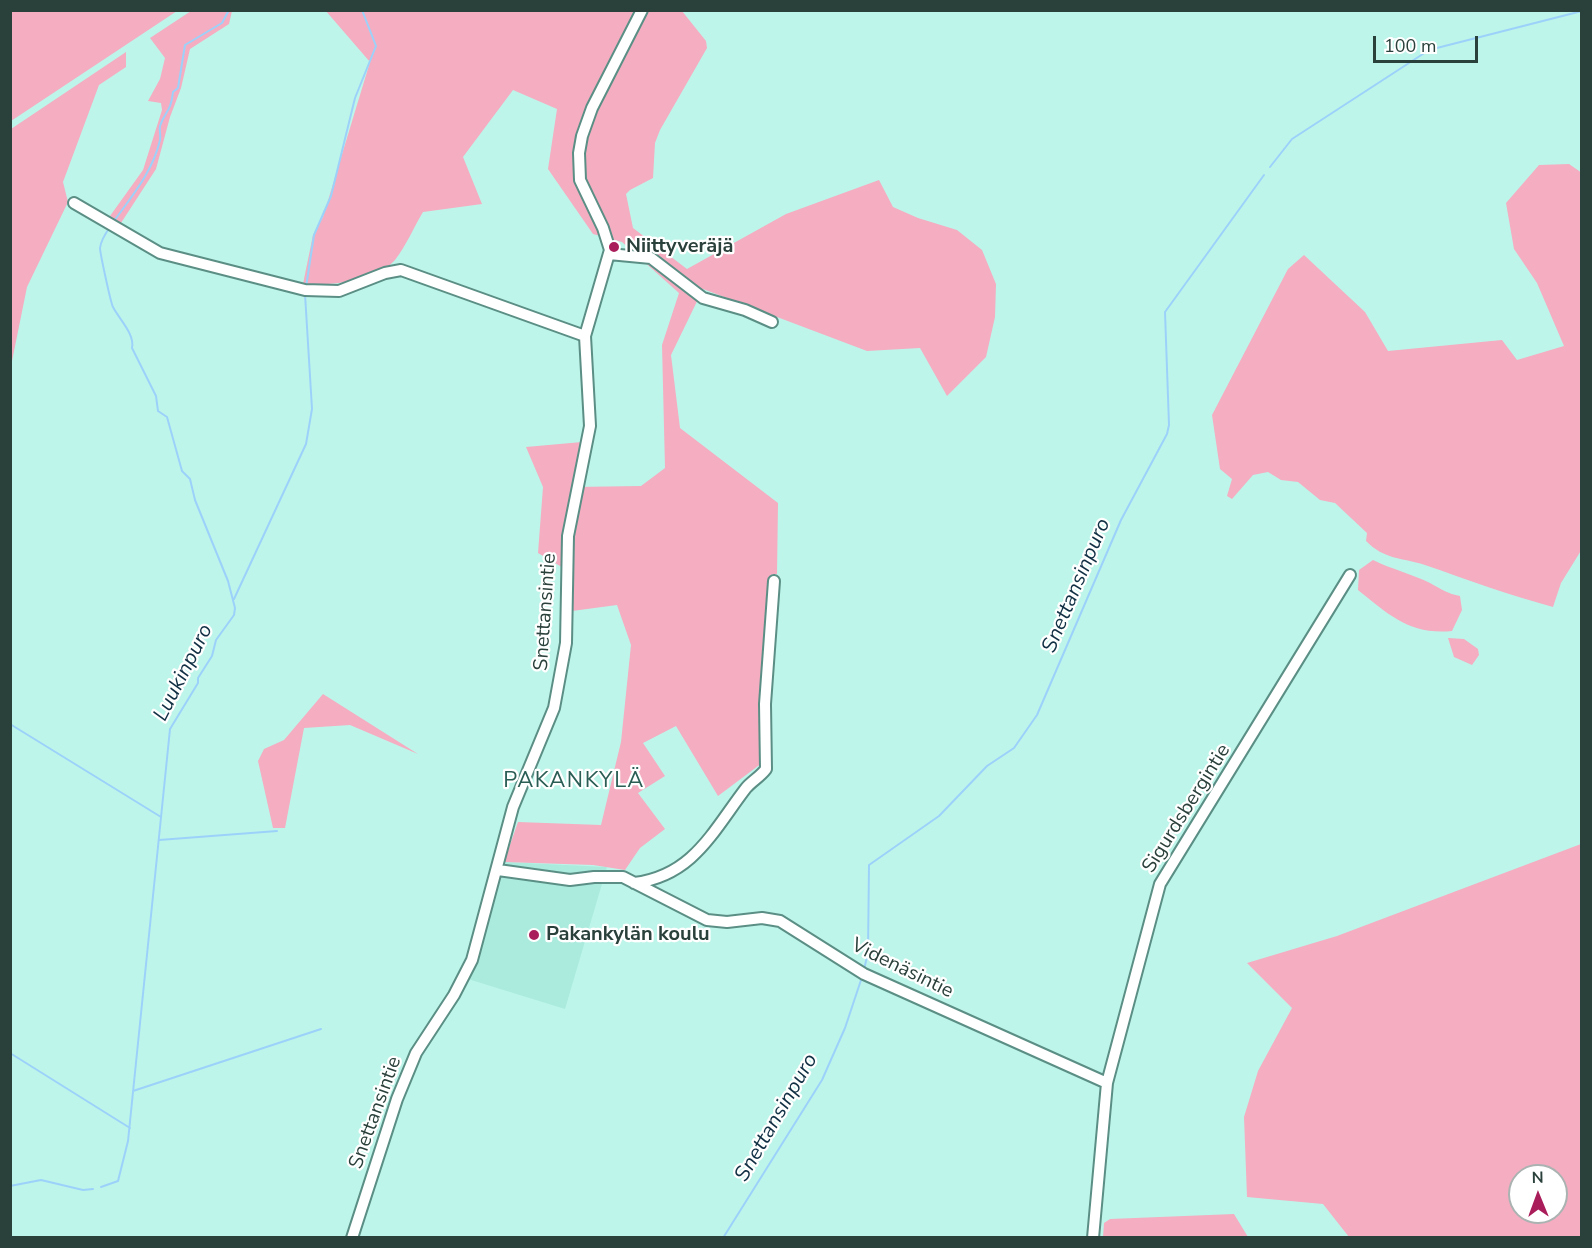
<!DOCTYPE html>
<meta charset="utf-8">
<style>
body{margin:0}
#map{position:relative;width:1592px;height:1248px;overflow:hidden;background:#bef5ea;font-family:"Nunito Sans",sans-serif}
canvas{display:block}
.frame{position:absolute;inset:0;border:12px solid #2a403b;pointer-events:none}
.north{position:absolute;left:1508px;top:1164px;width:60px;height:60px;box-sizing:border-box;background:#fff;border:2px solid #aab3b1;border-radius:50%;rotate:359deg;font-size:16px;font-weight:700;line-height:24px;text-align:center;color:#2a403b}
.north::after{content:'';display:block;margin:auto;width:21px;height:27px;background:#aa1d5b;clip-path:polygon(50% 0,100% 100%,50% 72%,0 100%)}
.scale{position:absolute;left:1373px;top:36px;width:105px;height:27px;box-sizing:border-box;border:3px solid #2a403b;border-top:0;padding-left:8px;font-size:18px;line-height:21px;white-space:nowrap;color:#2a403b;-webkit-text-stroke:4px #fff;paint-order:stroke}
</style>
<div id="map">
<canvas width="1592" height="1248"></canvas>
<div class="frame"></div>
<div class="north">N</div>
<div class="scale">100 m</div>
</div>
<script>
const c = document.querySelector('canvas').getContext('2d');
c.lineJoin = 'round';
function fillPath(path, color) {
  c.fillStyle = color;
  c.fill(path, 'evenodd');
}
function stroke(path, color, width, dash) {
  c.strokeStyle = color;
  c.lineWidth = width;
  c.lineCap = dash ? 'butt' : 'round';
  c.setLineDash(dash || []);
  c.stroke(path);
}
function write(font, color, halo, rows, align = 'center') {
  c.font = font + ' "Nunito Sans",sans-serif';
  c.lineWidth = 4.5;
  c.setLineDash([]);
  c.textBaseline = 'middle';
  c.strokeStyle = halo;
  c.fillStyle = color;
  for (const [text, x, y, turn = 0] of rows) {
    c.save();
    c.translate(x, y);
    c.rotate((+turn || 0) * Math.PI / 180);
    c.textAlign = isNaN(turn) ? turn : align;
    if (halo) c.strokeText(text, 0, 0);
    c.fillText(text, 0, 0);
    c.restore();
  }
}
fillPath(new Path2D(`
 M504 862 607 867 565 1009 468 979Z`), '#aaebde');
fillPath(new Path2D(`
 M11 10H177V11L11 121Z
 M325 10 682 11 706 41 707 48 660 130 655 143 653 178 630 190 626 194 633 228 687 269 786 214 879 180 893 207 918 218 957 230 982 250 996 284 995 317 986 357 947 396 920 348 867 351 703 289 671 355 680 428 778 503 777 574 770 575 762 763 718 796 676 726 643 743 665 776 638 793 665 829 640 848 625 870 593 865 504 862 518 822 601 825 621 742 631 645 617 605 572 611V573L538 553 543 487 526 447 582 442 574 487 641 486 665 468 662 345 679 293 622 242 593 234 548 169 557 109 513 90 463 157 482 204 423 212C414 227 406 246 395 260 378 280 327 287 303 284L313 235 323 217 370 62Z
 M191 11H232L229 24 190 49 181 88 170 117 156 169 121 223 110 216 143 170 162 110 161 103 148 101 160 79 165 58 150 38Z
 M126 52V67L99 85 63 182 68 202 27 287 11 366V129Z
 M1569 164 1582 173V549L1561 583 1553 607C1509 595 1468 580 1425 565 1400 557 1385 560 1366 541L1367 533 1335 503 1320 500 1298 482 1281 480 1268 472 1253 475 1232 499 1227 496 1232 479 1220 469 1212 415 1288 269 1304 255 1365 312 1388 351 1502 340 1517 360 1564 346 1537 283 1514 249 1506 203 1539 165Z
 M1373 560C1391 569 1412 574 1430 583 1441 589 1448 594 1460 596L1462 610 1452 631C1410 635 1389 615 1358 590L1359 570Z
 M1448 638 1464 639 1478 649 1479 655 1472 665 1454 657Z
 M323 694 418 754 350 725 304 728 285 828H273L258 761 264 749 284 740Z
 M1581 844V1237H1349L1323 1204 1247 1197 1244 1117 1258 1071 1292 1008 1247 963 1337 936ZM1520 1176H1556V1212H1520Z
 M1234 1214 1248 1237H1103L1104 1223 1110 1219Z`), '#f4adc1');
stroke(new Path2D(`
 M1270 167 1292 139 1429 50 1582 11
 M114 221C132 196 153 171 160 140 161 135 159 131 160 126 165 111 171 112 173 92L178 88 185 45 222 23 229 10
 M306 287 314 235 331 196 355 98 376 46 362 10
 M234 599 306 444 312 409 305 294
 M10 724 161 817
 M159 840 277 831
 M864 970 868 952 869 865 939 816 987 766 1014 748 1037 715 1121 520 1167 434 1169 425 1165 312 1264 175
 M10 1053 130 1128
 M133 1091 321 1029
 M10 1186 41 1180 83 1190 93 1189
 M101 1187 118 1181 128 1141 170 729 198 683V678L212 656 216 640 234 615 235 608 228 581 195 500 190 479 182 471 167 417 158 411 156 396 132 348C135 334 119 319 113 307 111 304 100 253 100 248 101 240 105 234 110 227
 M723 1238 822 1080 845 1028 862 977`), '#9cd2fa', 2);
const minor = new Path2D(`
 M74 203 160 253 305 290 339 291 385 273 401 270 585 336
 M609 254 651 258 703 298 745 310 772 322
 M498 870 570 880 594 877H623L707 920 727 922 762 918 780 921 864 974 1107 1083 1093 1238
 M634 883C693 876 713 831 746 788 752 781 760 777 766 769L765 704 774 581
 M1107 1083 1160 884 1350 575
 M352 1238 397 1099 416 1053 454 995 472 960 513 807 554 708 566 643 568 536 590 426 585 336 610 250 603 228 580 180 579 153 582 136 592 108 642 10`);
stroke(minor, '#5b8f85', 14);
stroke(minor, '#fff', 10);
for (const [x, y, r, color] of [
 [614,247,6,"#aa1d5b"],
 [534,935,6,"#aa1d5b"]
]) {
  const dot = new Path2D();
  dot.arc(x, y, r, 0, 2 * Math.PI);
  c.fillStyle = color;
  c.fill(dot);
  stroke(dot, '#fff', 2);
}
write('bold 20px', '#2a403b', '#fff', [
 ["Niittyveräjä",626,247],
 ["Pakankylän koulu",546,935]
], 'left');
write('20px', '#2a403b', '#fff', [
 ["Snettansintie",546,612,-86],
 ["Sigurdsbergintie",1187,809,-58],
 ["Videnäsintie",902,969,26],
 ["Snettansintie",376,1113,-70]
]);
write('italic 21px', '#113044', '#fff', [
 ["Snettansinpuro",1077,586,-67],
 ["Luukinpuro",184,673,-63],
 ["Snettansinpuro",777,1118,-60]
]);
c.letterSpacing = '1.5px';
write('22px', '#2a5e55', '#fff', [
 ["PAKANKYLÄ",574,782]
]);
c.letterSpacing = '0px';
</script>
